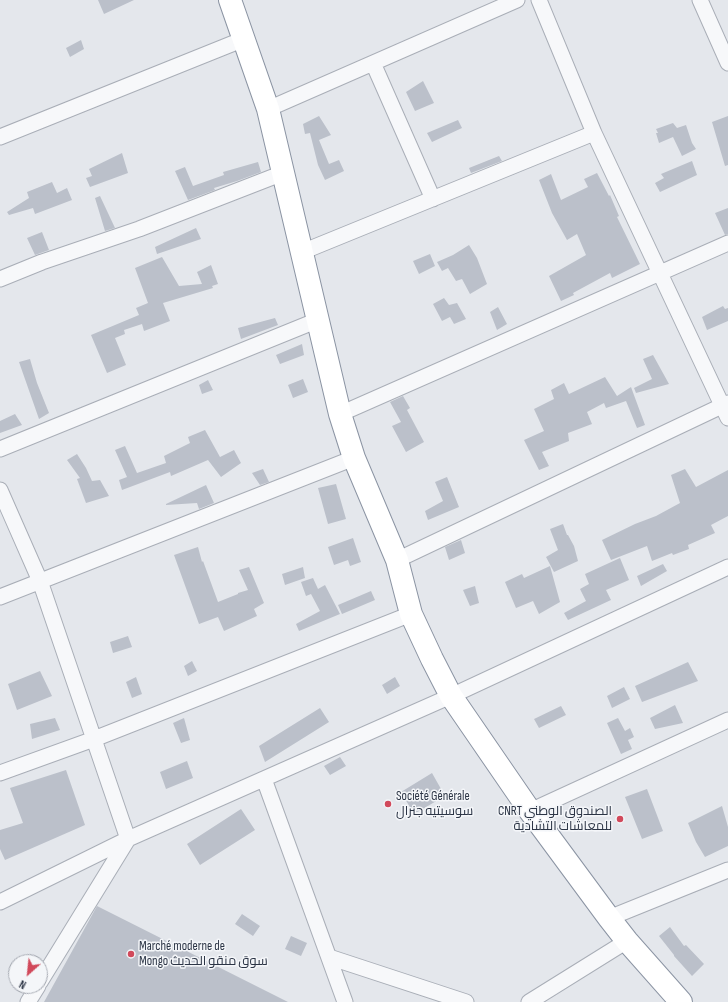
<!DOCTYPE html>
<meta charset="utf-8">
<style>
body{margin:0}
#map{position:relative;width:728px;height:1002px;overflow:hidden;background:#e4e7ec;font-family:"Sofia Sans Condensed",sans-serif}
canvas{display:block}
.north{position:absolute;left:8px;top:954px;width:40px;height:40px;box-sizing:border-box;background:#f4f6f9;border:1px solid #a4a8b1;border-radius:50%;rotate:207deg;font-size:11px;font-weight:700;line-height:16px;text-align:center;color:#2b3445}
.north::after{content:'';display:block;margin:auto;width:14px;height:18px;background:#d1495b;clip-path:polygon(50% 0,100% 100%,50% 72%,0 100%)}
</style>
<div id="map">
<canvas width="728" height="1002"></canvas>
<div class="north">N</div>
</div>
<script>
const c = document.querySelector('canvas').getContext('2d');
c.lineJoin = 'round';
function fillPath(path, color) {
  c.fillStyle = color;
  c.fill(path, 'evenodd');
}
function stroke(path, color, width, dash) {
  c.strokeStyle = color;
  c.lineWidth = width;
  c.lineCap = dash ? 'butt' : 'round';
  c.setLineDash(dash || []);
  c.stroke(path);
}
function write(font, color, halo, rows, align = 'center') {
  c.font = font + ' "Sofia Sans Condensed",Cairo,sans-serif';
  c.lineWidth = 3;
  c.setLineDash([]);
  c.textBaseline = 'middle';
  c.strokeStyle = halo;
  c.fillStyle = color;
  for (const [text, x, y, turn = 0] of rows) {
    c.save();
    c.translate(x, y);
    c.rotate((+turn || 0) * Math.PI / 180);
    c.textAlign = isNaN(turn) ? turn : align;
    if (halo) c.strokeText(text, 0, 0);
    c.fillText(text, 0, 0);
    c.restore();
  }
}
fillPath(new Path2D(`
 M98 0H134L104 14Z
 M81 40 84 49 70 57 66 48Z
 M423 81 434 103 415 111 406 92Z
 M319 116 331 135 319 140 329 164 339 160 344 171 325 180 318 165 310 133 305 134 303 124Z
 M728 116V165L725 166 712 122Z
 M458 120 462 128 432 142 427 133Z
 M673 123 677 128 686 125 692 143 696 149 682 156 673 137 659 143 656 133H658L656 129Z
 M122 153 128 173 90 187 86 178 92 176 89 169Z
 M499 156 502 161 471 173 469 168Z
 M692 161 697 175 660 192 655 183 664 178 661 174Z
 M258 162 261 172 237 181 214 188 215 190 188 200 175 171 185 167 193 186 224 175 223 172Z
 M597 173 609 196 610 195 619 216 617 217 640 264 612 278 610 273 573 293 574 295 561 301 549 276 586 255 577 234 567 240 552 213 539 180 551 174 561 200 588 187 584 179Z
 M52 182 57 193 67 188 72 200 35 214 33 208 9 215 7 212 29 198 27 192Z
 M100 196 115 228 105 231 95 198Z
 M728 208V234L725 235 715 213Z
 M196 228 201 239 157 254 155 247Z
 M42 232 49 250 35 255 27 238Z
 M469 245 477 258 487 284 470 294 462 279 456 281 448 268 442 271 437 262 453 255Z
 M430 254 435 266 419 274 413 261Z
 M162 257 179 286 202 284 197 272 211 265 218 284 212 286 213 288 163 303 170 321 144 331 142 324 124 330 125 334 115 338 126 365 107 373 91 335 139 315 136 308 148 303 135 268Z
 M444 298 449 305 457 303 466 319 454 324 450 317 442 321 433 304Z
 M723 306 725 309 728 308V321L707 330 702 317Z
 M498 307 507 324 497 330 490 312Z
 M275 318 278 325 241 339 238 328Z
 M302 344 304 355 280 364 276 355Z
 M653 355 669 384 636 393 634 388 652 379 643 359Z
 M30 359 37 383 49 413 39 419 19 362Z
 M605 377 617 396 631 387 645 425 637 428 626 401 606 408 604 403 587 412 592 424 568 433 569 441 542 452 549 466 539 470 524 440 544 431 534 409 554 399 551 390 564 383 569 394Z
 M303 379 308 392 293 398 288 385Z
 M208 380 213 390 202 394 199 385Z
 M403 396 410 408 407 410 424 442 406 452 392 426 401 422 390 402Z
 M15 414 22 425 0 433V421Z
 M205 430 220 457 234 450 241 463 221 477 208 460 171 476 170 472 122 490 119 480 127 477 115 450 125 446 137 473 166 463 164 456 190 443 188 437Z
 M77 454 86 468 92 481 100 480 109 496 86 503 77 479 80 478 67 460Z
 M263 469 269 482 260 485 252 473Z
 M685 469 696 487 728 470V516L711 525 715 533 688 545 689 549 673 555 672 553 652 561 647 546 611 560 602 540 635 524 656 516 680 503 671 475Z
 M447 477 459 507 428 520 425 511 443 501 435 482Z
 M336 484 346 519 328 524 318 488Z
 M206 485 214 503 199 509 197 503 166 505V504Z
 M563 524 567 535H568L574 546 578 561 554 572 546 557 558 550 550 529Z
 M353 538 361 562 350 566 348 560 334 565 328 547Z
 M461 540 465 553 449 560 445 547Z
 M198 547 202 562 203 561 218 602 238 594V593L248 590 239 570 249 567 264 603 254 609 257 616 224 631 218 617 199 624 174 555Z
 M620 558 629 580 606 590 611 600 568 620 564 613 586 601 580 589 589 584 585 574Z
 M663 564 667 571 641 586 637 576Z
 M550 566 560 602 539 614 533 601 516 608 505 582 522 574 524 578Z
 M303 567 305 578 285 585 282 574Z
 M313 578 318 589 325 585 340 614 299 631 296 624 320 611 311 594 306 596 301 582Z
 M475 586 479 603 470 606 463 590Z
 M371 591 375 600 342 614 338 605Z
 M128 636 132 647 113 653 110 642Z
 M192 661 197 671 188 676 184 666Z
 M688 662 698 681 642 702 635 686Z
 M40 671 52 696 17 710 8 684Z
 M136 677 142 694 132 698 126 682Z
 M395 677 400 686 387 694 382 685Z
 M624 687 630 699 612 708 607 696Z
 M675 705 683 723 655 729 650 718Z
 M561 706 566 715 539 728 534 719Z
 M320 708 329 722 265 762 259 746Z
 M55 718 60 730 32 739 30 724Z
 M184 718 190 740 181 743 173 723Z
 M618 718 625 731 630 728 634 737 628 740 632 749 621 754 607 723Z
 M340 757 346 766 330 775 324 766Z
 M187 761 193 778 166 789 160 772Z
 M66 770 85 825 5 860 0 849V830L23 823 10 788Z
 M432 773 445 796 414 814 401 792Z
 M647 789 663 831 642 839 625 797Z
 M722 806 728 827V846L705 857 696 842 688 823Z
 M241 809 255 830 200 865 187 844Z
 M97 906 288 1002H44Z
 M242 914 260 926 253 936 235 924Z
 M670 927 684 946 686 945 704 964 692 976 674 956V955L659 936Z
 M291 936 307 943 301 956 285 949Z`), '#bbc0ca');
const minor = new Path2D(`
 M539 0 594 133 728 418
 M700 0 728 63
 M373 63 433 199
 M268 109 517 0
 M0 137 244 39
 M302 252 594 133
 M0 279 42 262 139 229 283 173
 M340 414 728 243
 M0 449 318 320
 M0 490 40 581 128 839 451 696 728 567
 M397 560 728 403
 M0 597 354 458
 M0 773 94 739 411 614
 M264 779 345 1002
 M530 811 728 720
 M0 902 128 839
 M609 918 728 870
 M329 957 466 1002
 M40 982 128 839
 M28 1002 38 986
 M529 1002 627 941`);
const highway = new Path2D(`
 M230 0 268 109 340 414 354 458 397 560 411 614 432 659 451 696 530 811 609 918 627 941 681 1002`);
stroke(minor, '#a9aeb7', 17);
stroke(highway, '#8b94a3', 24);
stroke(minor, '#f7f8fa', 15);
stroke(highway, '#fff', 22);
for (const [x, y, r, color] of [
 [388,804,4,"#d1495b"],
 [620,819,4,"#d1495b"],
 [131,954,4,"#d1495b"]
]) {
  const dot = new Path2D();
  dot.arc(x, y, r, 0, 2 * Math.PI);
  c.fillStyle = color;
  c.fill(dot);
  stroke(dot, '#f4f6f9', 1.5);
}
write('13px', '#2b3445', '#f4f6f9', [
 ["Société Générale",396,797],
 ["سوسيتيه جنرال",396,812],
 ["CNRT الصندوق الوطني",612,812,"right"],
 ["للمعاشات التشادية",612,827,"right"],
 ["Marché moderne de",139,947],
 ["Mongo سوق منقو الحديث",139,962]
], 'left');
</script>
